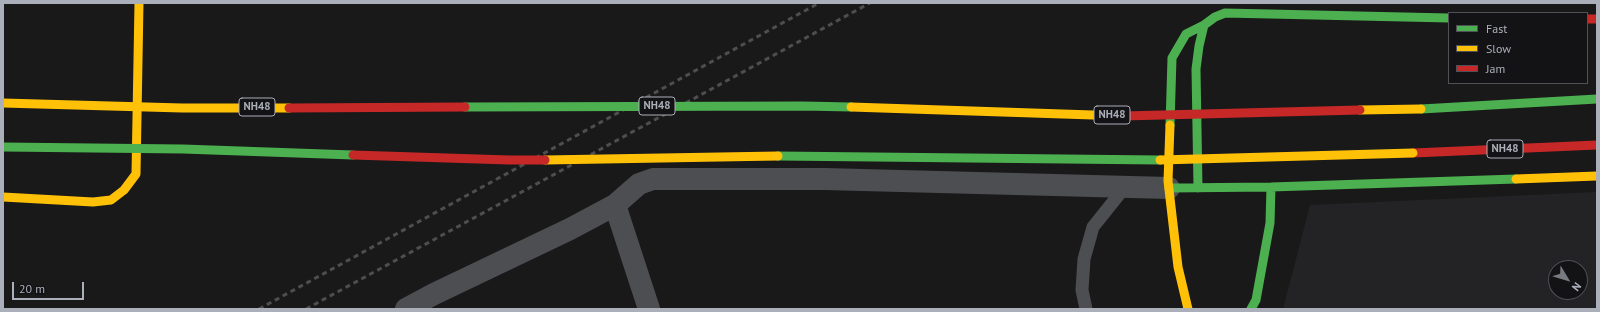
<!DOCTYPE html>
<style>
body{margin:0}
#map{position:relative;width:1600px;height:312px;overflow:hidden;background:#191919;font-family:"PT Sans",sans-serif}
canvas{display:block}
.frame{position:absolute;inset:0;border:4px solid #abafb9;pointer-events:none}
.legend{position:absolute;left:1448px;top:12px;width:140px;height:72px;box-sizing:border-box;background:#131315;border:1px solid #505157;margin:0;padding:5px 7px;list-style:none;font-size:12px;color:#abafb9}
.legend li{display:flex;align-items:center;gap:8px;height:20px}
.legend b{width:20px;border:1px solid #505157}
.north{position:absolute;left:1548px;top:260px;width:40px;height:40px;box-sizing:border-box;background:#131315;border:1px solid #505157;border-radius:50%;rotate:128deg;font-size:11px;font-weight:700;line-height:16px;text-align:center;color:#abafb9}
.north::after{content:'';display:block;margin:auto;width:14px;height:18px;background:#787a81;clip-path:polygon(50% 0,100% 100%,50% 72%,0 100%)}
.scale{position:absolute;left:12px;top:282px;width:72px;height:18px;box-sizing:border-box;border:2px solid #abafb9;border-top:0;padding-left:5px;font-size:12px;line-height:14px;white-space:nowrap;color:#abafb9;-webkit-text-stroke:3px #131315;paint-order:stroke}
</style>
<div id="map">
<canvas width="1600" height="312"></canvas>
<div class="frame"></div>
<ul class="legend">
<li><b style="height:5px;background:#4caf50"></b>Fast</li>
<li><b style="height:5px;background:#ffc107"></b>Slow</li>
<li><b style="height:5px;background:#c62828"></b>Jam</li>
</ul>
<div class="north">N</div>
<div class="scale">20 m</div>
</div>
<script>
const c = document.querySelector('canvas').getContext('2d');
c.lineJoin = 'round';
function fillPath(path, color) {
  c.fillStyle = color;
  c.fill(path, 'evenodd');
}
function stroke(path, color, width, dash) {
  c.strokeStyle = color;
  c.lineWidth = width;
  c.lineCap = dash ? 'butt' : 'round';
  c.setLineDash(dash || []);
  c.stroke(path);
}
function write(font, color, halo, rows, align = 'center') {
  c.font = font + ' "PT Sans",sans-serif';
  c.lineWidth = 3.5;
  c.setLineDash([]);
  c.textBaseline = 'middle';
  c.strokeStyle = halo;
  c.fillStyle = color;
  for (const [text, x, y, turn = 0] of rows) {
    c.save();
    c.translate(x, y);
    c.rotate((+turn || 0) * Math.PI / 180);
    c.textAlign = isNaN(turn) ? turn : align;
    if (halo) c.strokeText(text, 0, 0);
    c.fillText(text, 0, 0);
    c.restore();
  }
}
fillPath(new Path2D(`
 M1597 192V309H1283L1310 205ZM1556 268H1580V292H1556Z`), '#232325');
stroke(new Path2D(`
 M1086 309 1082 290 1084 259 1093 227 1125 187`), '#4d4e52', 13);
stroke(new Path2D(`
 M615 205 649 309
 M406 309 434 294 570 229 615 205 639 184 653 179H824L1169 188`), '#4d4e52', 22);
stroke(new Path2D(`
 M1421 109 1597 99
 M1170 125 1172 58 1186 34 1204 25 1215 17 1225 13 1449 18
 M1169 188 1271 187 1516 179
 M1198 188 1196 69 1199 46 1204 25
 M1251 309 1256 300 1270 223 1271 187`), '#4caf50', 9);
stroke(new Path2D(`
 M1170 125 1168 181 1178 267 1188 309
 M1516 179 1597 176
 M3 197 93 202 111 200 124 190 136 174 139 3`), '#ffc107', 9);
stroke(new Path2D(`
 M1587 19H1597
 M1413 153 1597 145`), '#c62828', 9);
stroke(new Path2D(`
 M259 309 819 3
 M306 309 870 3`), '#4e4e50', 3, [5, 4]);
stroke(new Path2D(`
 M465 107 803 106 851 107
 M3 147 183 149 353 155
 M778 156 1160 160`), '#4caf50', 9);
stroke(new Path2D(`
 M3 103 182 108H289
 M851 107 1123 116
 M1360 110 1421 109
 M545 160 778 156
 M1160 160 1413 153`), '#ffc107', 9);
stroke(new Path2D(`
 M289 108 465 107
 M1123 116 1360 110
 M353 155 509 160H545`), '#c62828', 9);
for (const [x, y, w] of [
 [657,106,36],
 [257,107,36],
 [1112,115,36],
 [1505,149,36]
]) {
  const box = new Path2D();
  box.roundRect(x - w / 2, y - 9, w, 18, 3);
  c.fillStyle = '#131315';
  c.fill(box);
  stroke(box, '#abafb9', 1);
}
write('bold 11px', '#abafb9', null, [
 ["NH48",657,106],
 ["NH48",257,107],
 ["NH48",1112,115],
 ["NH48",1505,149]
]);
</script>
